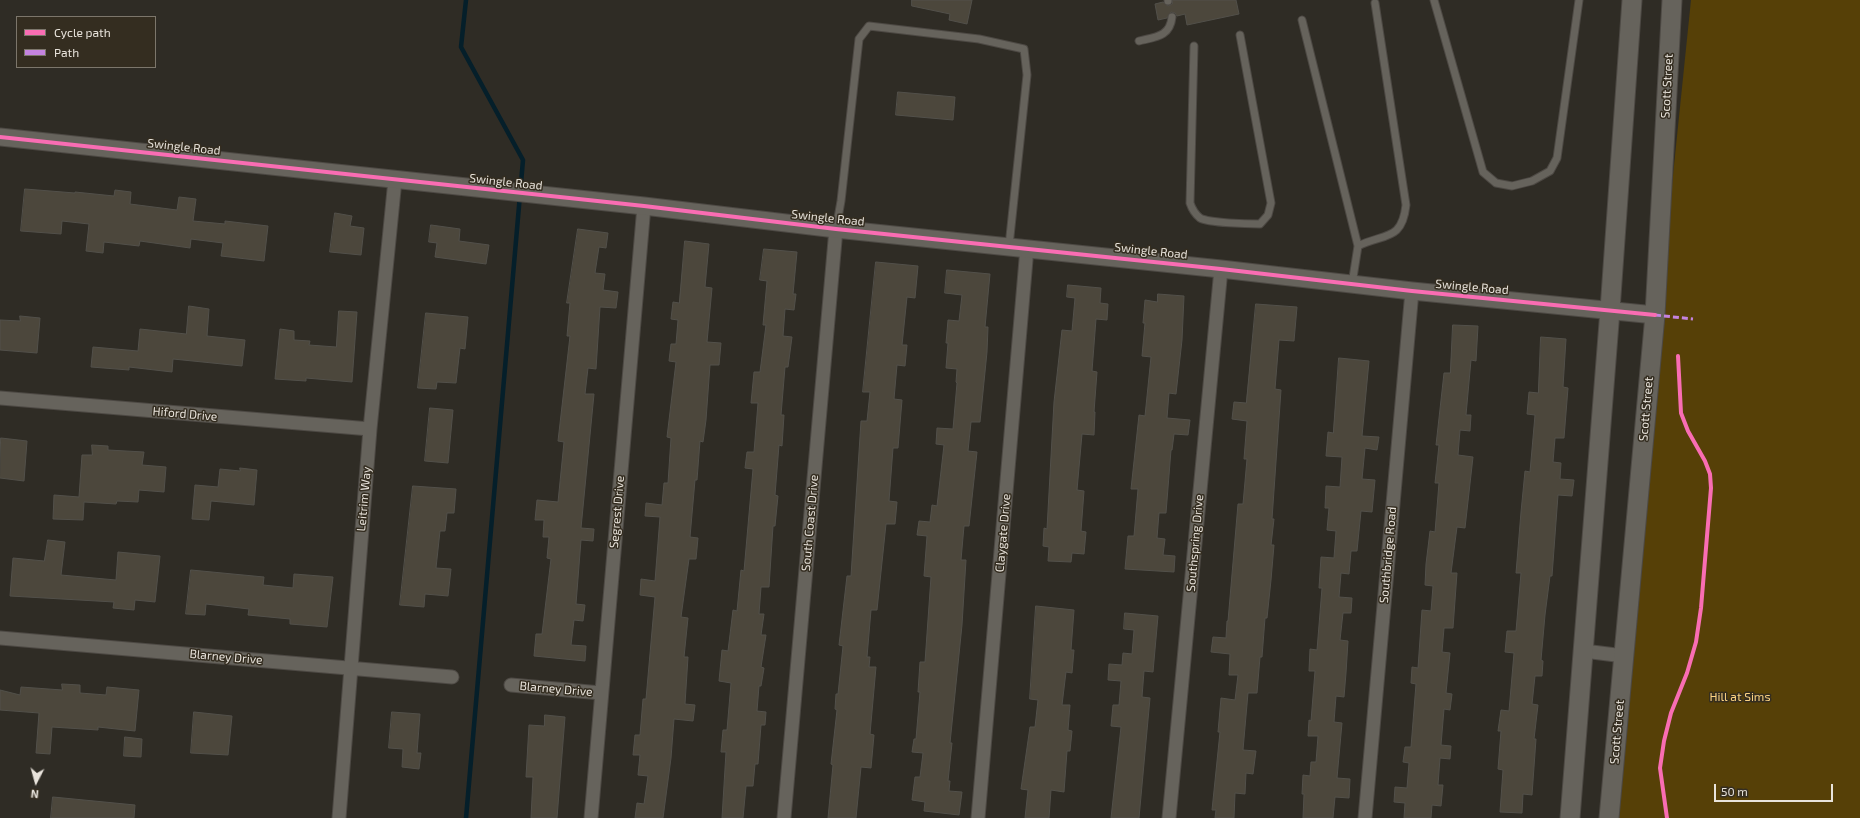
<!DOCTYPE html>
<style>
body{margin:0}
#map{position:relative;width:1860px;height:818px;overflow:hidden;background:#2f2c25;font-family:"Exo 2",sans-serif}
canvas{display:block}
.legend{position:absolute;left:16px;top:16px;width:140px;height:52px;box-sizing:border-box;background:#342d20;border:1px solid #7c766b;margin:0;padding:5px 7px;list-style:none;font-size:12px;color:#e8e3db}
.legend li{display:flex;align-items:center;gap:8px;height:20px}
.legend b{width:20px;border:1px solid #7c766b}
.north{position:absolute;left:16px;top:762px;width:40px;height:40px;-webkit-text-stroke:3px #342d20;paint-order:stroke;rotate:186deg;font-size:11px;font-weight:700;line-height:16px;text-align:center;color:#e8e3db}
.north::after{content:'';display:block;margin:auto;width:14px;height:18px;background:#e8e3db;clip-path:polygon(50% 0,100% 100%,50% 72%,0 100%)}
.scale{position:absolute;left:1714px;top:784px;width:119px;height:18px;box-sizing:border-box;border:2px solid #e8e3db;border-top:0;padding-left:5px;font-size:12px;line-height:14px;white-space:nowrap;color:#e8e3db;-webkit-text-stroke:3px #342d20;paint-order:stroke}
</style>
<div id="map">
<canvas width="1860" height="818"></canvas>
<ul class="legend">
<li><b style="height:5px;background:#f96db3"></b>Cycle path</li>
<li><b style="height:5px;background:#c483df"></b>Path</li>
</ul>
<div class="north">N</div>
<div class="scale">50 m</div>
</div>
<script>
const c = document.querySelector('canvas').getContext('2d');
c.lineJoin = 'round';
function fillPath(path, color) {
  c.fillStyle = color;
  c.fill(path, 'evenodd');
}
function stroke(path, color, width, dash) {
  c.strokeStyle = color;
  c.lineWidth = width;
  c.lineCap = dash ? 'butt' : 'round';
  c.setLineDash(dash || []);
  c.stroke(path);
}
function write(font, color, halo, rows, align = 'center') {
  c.font = font + ' "Exo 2",sans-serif';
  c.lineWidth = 3;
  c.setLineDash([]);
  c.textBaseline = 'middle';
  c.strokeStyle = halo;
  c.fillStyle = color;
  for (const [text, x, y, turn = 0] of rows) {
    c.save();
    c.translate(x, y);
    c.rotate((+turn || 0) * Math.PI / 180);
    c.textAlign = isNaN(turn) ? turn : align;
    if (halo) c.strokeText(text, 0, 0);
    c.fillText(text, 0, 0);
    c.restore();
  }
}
fillPath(new Path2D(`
 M1691 0H1860V818H1607Z`), '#564007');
stroke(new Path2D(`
 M466 0 461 47 523 160 466 818`), '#051f2a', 4.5);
const building = new Path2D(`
 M912 0H972L967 24 949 20 950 14 912 6Z
 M1173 0H1236L1239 14 1187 25 1185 14 1177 16 1175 13 1171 12 1167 18 1158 20 1155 4 1163 2 1168 6 1172 4Z
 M898 92 955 97 953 120 896 115Z
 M25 189 75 193V192L114 196 115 190 131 192 130 204 177 210 179 197 196 199 193 221 225 224V221L268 226 264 261 221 256 223 243 191 239 190 248 140 241 139 246 104 242 103 253 86 251 89 224 62 221 61 234 21 231Z
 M335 213 352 216 350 226 364 228 361 255 330 252Z
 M431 225 460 229 459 241 489 245 486 264 435 257 437 243 429 242Z
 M578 229 608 233 606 248 599 247 595 273 605 274 603 290 618 292 616 308 600 307 596 369 588 368 585 394H594L581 528 594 529 593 541 581 540 576 604 585 605 583 621 574 620 571 645 586 646 585 661 534 656 536 634H542L551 559 547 558 549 537H543L544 520H535L537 500 558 502 564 442 558 441 570 336H567L570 303H567Z
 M685 241 709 244 705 287 712 288 707 342 721 343 719 365H710L706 420 703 442 700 441 697 480H695L690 537 698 538 696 559H689L681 617 688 618 684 657H688L685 704 695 705 693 721 674 719 671 758 663 818H635L637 803 644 804 648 776 638 775 640 755H633L635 735H640L643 699H646L655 597 640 595 641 579 655 581 660 517 645 516 646 503 662 505 664 483H668L671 438 667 437 676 362 669 361 671 344H676L678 320 671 319 673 302 679 303Z
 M764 249 797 252 793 294H796L794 310 785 309 783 336 792 337 788 367H785L781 415H784L782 446 779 445 775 495 778 496 775 526H773L769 587H761L759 614H764L761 635H766L761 667 764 668 761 686H759L757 711 766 712 765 725H761L758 764H755L753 786H746L743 818H722L726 752H721L723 730H727L731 683 719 681 722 650 728 651 733 610 737 611 741 570 744 571 753 469 745 468 747 452H754L758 403H751L754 372H760L766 325H763L767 281 760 280Z
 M876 262 918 266 915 298 907 297 902 345H907L905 366 897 365 894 399 902 400 898 448H893L889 501 897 502 895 524H886L877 610H871L867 657H870L869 667H876L870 734 874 735 871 768 861 767 856 818H828L833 765 831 764 837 710 835 709 836 694H838L843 646 839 645 847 576H851L861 421H867L870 392H863Z
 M947 270 990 274 985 327H988L987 352 980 422H971L968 451 977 452 969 526H964L961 560H966L962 625 950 743H952L948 781H950L949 791 962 792 959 815 924 811 925 802 912 800 915 777H920L923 753 912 752 914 739H916L920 692H918L920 662H925L931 577 924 576 927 536 917 535 919 521 930 522 932 505 937 506 944 445 936 444 937 428 953 429 957 383 956 382 957 369 946 368 948 343H946L948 320 959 321 962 295 945 293Z
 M1068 285 1101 288 1100 303 1108 304 1107 320 1096 319 1092 371 1097 372 1094 412H1095L1094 435 1082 434 1077 490 1084 491 1081 531 1086 532 1084 554 1072 553 1071 562 1048 561 1049 547 1043 546 1044 528 1047 529 1054 402 1062 330 1072 331 1075 298 1067 297Z
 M1158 294 1184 296 1182 340 1176 394 1169 393 1167 418 1190 420 1188 435 1174 434 1172 450H1171L1166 513H1159L1157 538 1165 539 1163 555 1175 556 1174 572 1125 569 1128 536H1134L1138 489H1131L1139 415 1145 416 1151 357 1142 356 1145 323H1143L1145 300 1157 302Z
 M1256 304 1297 307 1294 341 1279 340 1275 389 1281 390 1272 519H1274L1271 545H1274L1271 580 1267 618H1265L1262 657H1260L1257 693H1248L1243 750 1256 751 1253 774 1246 773 1245 794 1235 793 1234 818H1215L1216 810H1212L1220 732H1218L1221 698 1235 700 1238 675H1229L1230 654 1211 652 1213 637 1226 638 1227 621H1228L1238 504H1243L1247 459H1244L1247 421 1232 419 1234 402 1246 403Z
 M189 306 209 309 207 336 245 340 242 366 173 359 172 372 129 367V370L91 367 93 347 138 351 140 329 186 334Z
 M339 311 357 312 352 382 306 378V381L275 379 280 329 294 331V340L310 341 309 345 336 347Z
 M426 313 468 317 465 349 460 348 456 383 437 382 436 389 418 388Z
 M20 316 40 318 37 353 0 350V320L20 321Z
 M1453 325 1478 326 1476 361 1471 360 1466 415H1471L1470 431 1460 430 1458 455 1473 457 1465 528 1457 527 1451 573H1457L1453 628H1444L1442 652 1450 653 1446 693 1452 694 1450 710 1444 709 1441 745 1451 746 1450 759 1440 758 1438 785H1443L1441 806 1432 805 1431 818H1404L1405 803 1394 802 1395 787 1407 788 1409 763 1403 762 1405 747H1411L1416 684 1411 683 1412 667 1418 668 1422 610 1431 611 1433 586 1425 585 1426 564 1430 531 1435 532 1439 483H1435L1439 445H1436L1444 373H1450Z
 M1541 337 1566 339 1563 387 1568 388 1564 438H1555L1553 462 1561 463 1560 479 1574 480 1572 496 1558 495 1552 576H1550L1545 615 1541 660 1543 661 1542 676H1535L1532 704 1538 705 1534 739H1536L1532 795 1523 794 1522 813 1500 812 1503 770 1498 769 1501 731H1498L1501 710 1509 711 1514 653 1505 652 1507 631H1516L1521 573H1516L1521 512 1525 471 1530 472 1535 415 1527 414 1529 392 1538 393Z
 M1339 358 1369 361 1362 436 1379 437 1377 450 1365 448 1362 479 1375 480 1372 512 1361 511 1357 551H1351L1349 574 1341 573 1339 597 1352 598 1351 613H1343L1340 640 1348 641 1346 673 1344 697 1336 696 1334 722 1342 723 1337 778 1350 779 1349 798 1335 797 1333 818H1303L1304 794H1302L1303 775 1310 776 1311 762H1316L1318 736H1308L1309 720 1311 721 1315 671H1309L1310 649 1317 650 1322 588H1319L1321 557 1334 558 1336 531 1327 530 1329 508H1325L1326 486 1340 487 1342 457 1326 456 1328 432 1333 433Z
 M430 408 453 410 448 463 425 461Z
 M1 438 27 441 24 481 0 478Z
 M92 445 108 446V450L144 452 142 465 166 467 164 492 139 490 138 502 117 501 116 504 84 502 83 520 53 519 54 495 79 497 82 455H92Z
 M240 468 257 470 254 505 211 501 209 520 192 519 195 485 218 487 220 469 240 471Z
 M413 486 456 489 454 513H447L445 531H440L436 568 451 569 448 596 425 594 424 607 400 605Z
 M48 540 65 542 61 575 116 580 118 552 160 556 155 602 135 600 134 610 113 608 114 602 10 596 13 558 44 561Z
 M191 570 264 577 263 585 293 588 294 574 333 577 327 627 290 624V619L248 615 249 609 206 604 205 615 186 614Z
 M1036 606 1074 610 1071 650H1074L1072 673 1066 672 1062 705H1070L1068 730 1072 731 1070 751H1067L1064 792 1051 790 1049 818H1025L1028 790 1021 789 1030 727H1035L1038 700 1030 699Z
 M1125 613 1158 616 1153 672 1144 671 1142 697 1150 698 1139 818H1111L1121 727 1111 726 1113 705H1119L1121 681 1108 680 1109 664 1122 665 1123 653 1132 654 1134 630 1124 629Z
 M62 684 80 685V693L106 695 107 687 139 690 135 731 98 727V730L52 727 50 754 36 753 39 713 0 710V690L20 695 21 687 62 690Z
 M194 712 232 716 228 755 191 753Z
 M392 712 420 714 417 753H421L419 769 402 767 403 749 389 748Z
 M545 715 565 717 557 818H531L533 777H526L529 725 544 726Z
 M125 737 142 739 141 757 124 756Z
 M53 797 135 805 134 818H51Z`);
fillPath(building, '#4c473c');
stroke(building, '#52504a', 1);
const service = new Path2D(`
 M1168 0V1
 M1434 0 1483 172 1496 183 1512 186 1532 181 1550 171 1557 158 1579 0
 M1302 20 1358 246
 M1139 41C1155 37 1170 37 1172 17
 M1194 46 1190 203C1192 209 1195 214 1200 218 1209 223 1248 224 1260 224L1268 215 1271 203 1240 35
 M836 229 841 201 859 39 869 26 979 39 1024 49 1027 75 1009 246
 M1352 284 1358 246C1385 233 1402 241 1406 205L1375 3`);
const minor = new Path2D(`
 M0 398 370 429
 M0 638 452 677
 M1584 651 1624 656
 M511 685 601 693
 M339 818 370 429 395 180
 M591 818 644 206
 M784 818 836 229
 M978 818 1027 248
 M1169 818 1221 269
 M1365 818 1412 291`);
const tertiary = new Path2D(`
 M0 137 644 206 836 229 1221 269 1412 291 1655 315`);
const secondary = new Path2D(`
 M1570 818 1610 310 1632 0
 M1609 818 1655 315 1672 0`);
stroke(service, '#4d4944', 9);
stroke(minor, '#4d4944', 15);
stroke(tertiary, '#4d4944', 19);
stroke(secondary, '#4d4944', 21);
stroke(service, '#66635c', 7);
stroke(minor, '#66635c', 13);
stroke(tertiary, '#66635c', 17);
stroke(secondary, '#66635c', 19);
stroke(new Path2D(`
 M1655 315 1693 319`), '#c483df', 3, [6, 3]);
stroke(new Path2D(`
 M0 137 644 206 836 229 1221 269 1412 291 1655 315
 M1667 818 1660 768 1664 741 1671 713 1687 673 1696 642 1701 608 1711 488 1710 474 1705 461 1688 431 1681 413 1678 356`), '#f96db3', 4);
write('12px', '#e8e3db', '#342d20', [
 ["Scott Street",1667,86,-87],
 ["Swingle Road",184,147,6],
 ["Swingle Road",506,182,6],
 ["Swingle Road",828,218,6],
 ["Swingle Road",1151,251,6],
 ["Swingle Road",1472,287,5],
 ["Scott Street",1646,409,-85],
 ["Hiford Drive",185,414,5],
 ["Leitrim Way",364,499,-85],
 ["Segrest Drive",617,512,-85],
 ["South Coast Drive",810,523,-85],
 ["Claygate Drive",1003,533,-85],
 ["Southspring Drive",1195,543,-85],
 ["Southbridge Road",1388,555,-85],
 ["Blarney Drive",226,657,5],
 ["Blarney Drive",556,689,5],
 ["Scott Street",1617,732,-85]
]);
write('12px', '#fcd382', '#342d20', [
 ["Hill at Sims",1740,697]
]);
</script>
